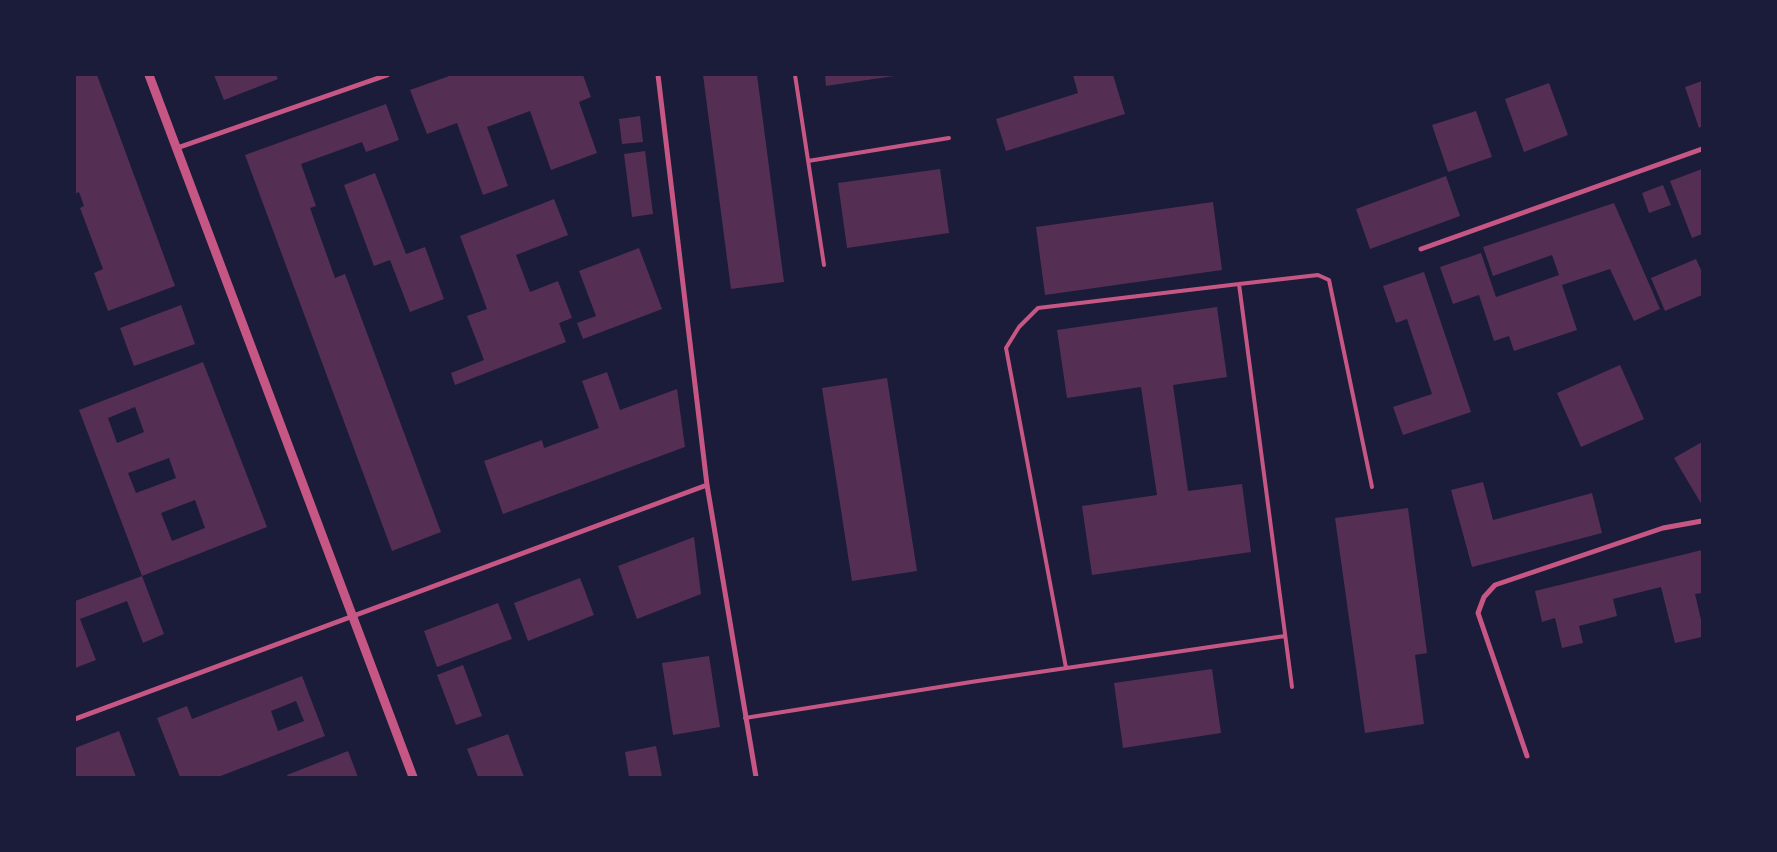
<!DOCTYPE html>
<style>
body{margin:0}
#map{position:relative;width:1777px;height:852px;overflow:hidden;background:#1b1b3a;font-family:"DM Sans",sans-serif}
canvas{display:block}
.frame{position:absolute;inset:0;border:76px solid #1b1b3a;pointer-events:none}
</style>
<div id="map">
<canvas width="1777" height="852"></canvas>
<div class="frame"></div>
</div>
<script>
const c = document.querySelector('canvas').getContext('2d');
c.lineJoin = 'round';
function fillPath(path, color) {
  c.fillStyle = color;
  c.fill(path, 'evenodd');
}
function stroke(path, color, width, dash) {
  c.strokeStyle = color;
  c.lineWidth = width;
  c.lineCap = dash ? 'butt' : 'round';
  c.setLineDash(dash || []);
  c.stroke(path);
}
fillPath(new Path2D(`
 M75 75H97L175 286 108 311 94 273 103 269 80 208 84 206 79 192 75 194Z
 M214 75H276L278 79 224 100Z
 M452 75H583L591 97 579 102 597 153 551 170 530 111 487 127 508 186 483 195 457 123 427 134 410 90Z
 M703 75H757L784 282 731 289Z
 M825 75H894V76L826 86Z
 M1073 75H1113L1125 114 1006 151 996 119 1078 93Z
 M1702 81V126L1699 128 1685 87Z
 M1549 83 1568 135 1524 152 1505 99Z
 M386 104 399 140 366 152 362 142 301 164 316 206 310 208 335 278 345 274 441 532 392 551 245 155Z
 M1476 111 1492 157 1448 172 1432 125Z
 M640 116 643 142 622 144 619 119Z
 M645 151 653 214 632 217 624 154Z
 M940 169 949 233 847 248 838 183Z
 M1702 169V234L1692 238 1670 181Z
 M375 173 406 254 425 247 444 299 410 312 390 260 374 266 344 185Z
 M1446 176 1460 216 1370 249 1356 209Z
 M1663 185 1671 205 1649 213 1642 193Z
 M554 199 568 235 516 255 530 292 558 281 572 318 559 323 566 342 455 385 451 373 484 360 467 316 487 309 460 236Z
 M1213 202 1222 270 1045 295 1036 227Z
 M1614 203 1660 309 1634 321 1610 269 1562 285 1577 330 1514 351 1509 336 1494 341 1479 295 1453 304 1440 267 1481 253 1496 297 1559 275 1552 255 1493 276 1483 247Z
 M639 248 662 309 583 339 577 323 596 316 579 271Z
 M1696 259 1702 272V295L1665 311 1651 278Z
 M1424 272 1471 412 1403 435 1393 407 1432 394 1407 319 1396 323 1383 286Z
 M181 305 195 344 134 366 120 328Z
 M1217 307 1227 377 1173 385 1188 491 1242 484 1251 552 1092 575 1082 506 1157 495 1141 387 1067 398 1057 330Z
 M203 362 267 527 142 576 79 410ZM135 407 144 432 117 443 108 418ZM169 458 176 478 136 493 128 473ZM195 500 205 528 172 541 161 513Z
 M1620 365 1644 419 1581 447 1557 393Z
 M607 372 620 410 677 389 685 447 503 514 484 461 542 440 544 448 599 428 582 381Z
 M887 378 917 571 852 581 822 388Z
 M1702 442V505L1674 458Z
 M1483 482 1493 520 1592 493 1602 533 1472 567 1451 490Z
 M1408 508 1427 653 1415 655 1424 724 1365 733 1335 518Z
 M694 537 701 594 637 619 618 566Z
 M1702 550V593L1695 594 1702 624V637L1675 643 1661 587 1613 599 1617 616 1579 626 1583 643 1562 648 1555 618 1542 622 1535 591Z
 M142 576 164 634 143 643 127 601 80 619 96 660 75 668V601Z
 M580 578 594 615 528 641 514 603Z
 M498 603 512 639 437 667 424 631Z
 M709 656 720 727 673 735 662 663Z
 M463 665 482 716 456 725 437 675Z
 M1212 669 1221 733 1123 748 1114 683Z
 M302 676 325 736 218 777H180L157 718 187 706 192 719ZM296 701 304 721 278 731 271 711Z
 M119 731 136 777H75V748Z
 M508 734 524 777H478L467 749Z
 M656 746 662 777H629L625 752Z
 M348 751 358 777H288L287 775Z`), '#542f53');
stroke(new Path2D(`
 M795 75 824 265
 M808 161 949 138
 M1066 668 1006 348 1019 327 1038 308 1239 284
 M1292 687 1239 284 1318 275 1329 280 1372 487
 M745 718 971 682 1285 636`), '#c65784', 4);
stroke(new Path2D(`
 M658 75 707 485 756 777
 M177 148 387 75
 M1421 249 1702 149
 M75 719 707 485
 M1527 756 1478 613 1484 597 1495 585 1663 528 1702 521`), '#c65784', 5);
stroke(new Path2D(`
 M149 75 413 777`), '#c65784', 9);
</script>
